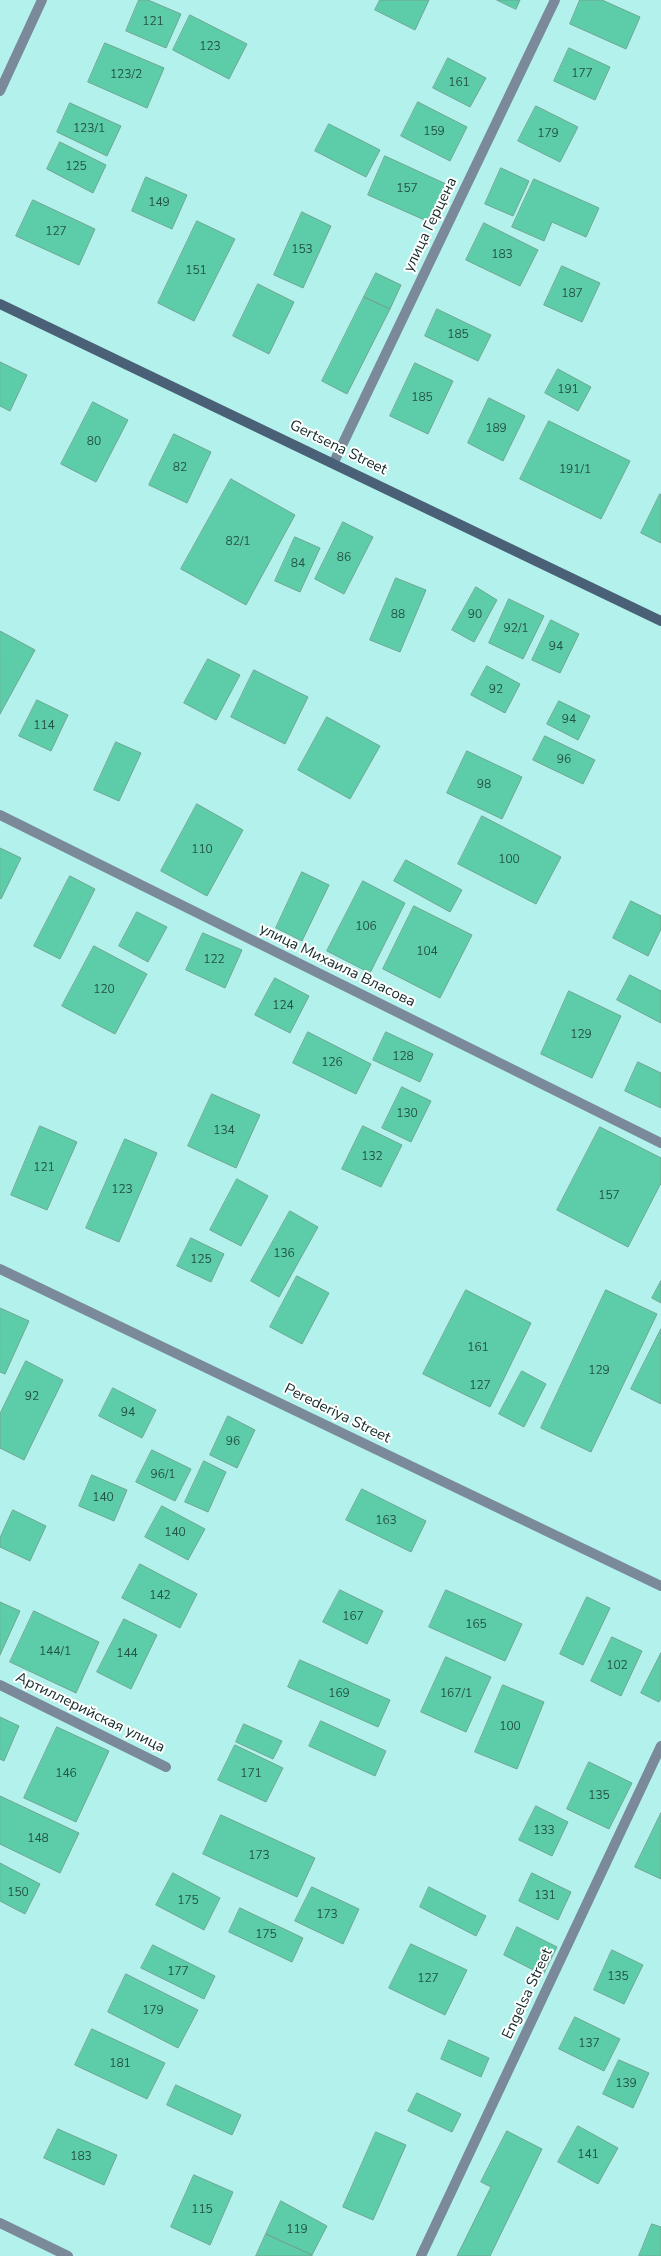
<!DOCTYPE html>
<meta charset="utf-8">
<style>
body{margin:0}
canvas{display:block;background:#b3f2ec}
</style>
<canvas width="661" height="2256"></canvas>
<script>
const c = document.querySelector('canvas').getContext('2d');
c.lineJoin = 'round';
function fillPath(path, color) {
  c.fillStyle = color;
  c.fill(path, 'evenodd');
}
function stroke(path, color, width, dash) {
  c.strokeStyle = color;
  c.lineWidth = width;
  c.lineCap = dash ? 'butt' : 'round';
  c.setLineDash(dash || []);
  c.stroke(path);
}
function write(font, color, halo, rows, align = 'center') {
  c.font = font + ' "Nunito Sans",sans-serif';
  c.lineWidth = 4;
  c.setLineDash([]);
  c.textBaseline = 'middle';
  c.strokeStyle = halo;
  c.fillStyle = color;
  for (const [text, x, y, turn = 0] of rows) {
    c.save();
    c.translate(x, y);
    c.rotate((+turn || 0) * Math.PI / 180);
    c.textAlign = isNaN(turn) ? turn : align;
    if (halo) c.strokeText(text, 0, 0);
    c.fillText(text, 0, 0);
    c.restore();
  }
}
const building = new Path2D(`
 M139 0H148L181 14 166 48 126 31Z
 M380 0H429L415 30 375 10Z
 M497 0H520L516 9Z
 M580 0H602L640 17 626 49 570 24Z
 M190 15 247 44 229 79 173 50Z
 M105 43 164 68 147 108 88 82Z
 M569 48 610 67 595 100 554 81Z
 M448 58 486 78 470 107 433 88Z
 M418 102 467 127 450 161 401 136Z
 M70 103 121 126 107 156 57 132Z
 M536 106 578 127 560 162 518 141Z
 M329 124 380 150 366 177 315 151Z
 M60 142 106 165 93 193 47 169Z
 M385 156 446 184 429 222 368 195Z
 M501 168 529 181 513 216 485 204Z
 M146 177 187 195 172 229 132 211Z
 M534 179 599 208 586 237 552 222 544 241 512 227Z
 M33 200 95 229 79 265 16 236Z
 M302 212 331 226 303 288 274 275Z
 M197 221 235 239 194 321 158 303Z
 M484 223 538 250 520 286 466 260Z
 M562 266 600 283 582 322 544 305Z
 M376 273 401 285 390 309 364 297Z
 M258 284 294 302 269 354 233 336Z
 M364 297 390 309 347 394 322 381Z
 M437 309 491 335 478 361 425 336Z
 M0 362 27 375 10 411 0 406Z
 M415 363 453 381 428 434 390 416Z
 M558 369 591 387 578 411 545 393Z
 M489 398 525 416 503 461 468 443Z
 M93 402 128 420 96 482 61 464Z
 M549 421 630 461 601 519 520 479Z
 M174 434 211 452 187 503 149 485Z
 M231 479 295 515 246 605 181 569Z
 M660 494 661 495V543L641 533Z
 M343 522 373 537 344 594 315 579Z
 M295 537 320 548 300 592 275 581Z
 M396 578 426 590 400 652 370 640Z
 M476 587 497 600 474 642 452 630Z
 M509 599 544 616 523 659 489 643Z
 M551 620 579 634 560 673 532 660Z
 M0 631 35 650 0 714Z
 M208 659 240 675 216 720 184 703Z
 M487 666 520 684 505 713 471 695Z
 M254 670 308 697 285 744 231 717Z
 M37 700 68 715 51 751 19 736Z
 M559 701 590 716 578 740 547 724Z
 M327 717 380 746 350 799 298 770Z
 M545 736 595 760 583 784 533 760Z
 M116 742 141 753 119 801 94 790Z
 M467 751 522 777 502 819 447 793Z
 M197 804 243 830 207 896 161 871Z
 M482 816 561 857 536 904 458 864Z
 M0 848 21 858 1 899 0 898Z
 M406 860 462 890 450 912 394 881Z
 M302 872 329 885 302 941 276 928Z
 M70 876 95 889 60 959 34 946Z
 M363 881 405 903 370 973 327 951Z
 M631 901 661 916V929L648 956 613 938Z
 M414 906 472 935 440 998 383 969Z
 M137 912 167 927 148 962 119 946Z
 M203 933 242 950 225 988 186 970Z
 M94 946 147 974 115 1034 62 1006Z
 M630 975 661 991V1023L617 1000Z
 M275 978 309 996 290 1033 255 1015Z
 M569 991 621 1016 592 1078 541 1054Z
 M308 1032 371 1064 356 1094 293 1063Z
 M386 1032 433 1054 420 1082 373 1060Z
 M638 1062 661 1073V1108L625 1091Z
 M402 1087 431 1101 411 1142 382 1128Z
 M212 1094 260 1115 236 1168 188 1146Z
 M40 1126 77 1142 47 1210 11 1195Z
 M363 1126 402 1145 381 1187 342 1169Z
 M600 1127 661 1158V1183L628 1247 557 1210Z
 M125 1139 157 1153 119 1242 86 1228Z
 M237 1179 268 1196 241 1246 210 1230Z
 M290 1211 318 1227 279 1297 251 1281Z
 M191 1238 224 1254 211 1282 177 1266Z
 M297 1276 329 1293 302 1344 270 1327Z
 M661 1281V1303L652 1298Z
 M466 1290 531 1323 490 1407 423 1374Z
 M606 1290 657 1314 591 1452 541 1428Z
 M0 1308 29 1321 5 1374 0 1372Z
 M661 1329V1404L631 1389Z
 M26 1361 63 1380 24 1460 0 1448V1414Z
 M522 1371 546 1384 524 1427 499 1414Z
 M113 1388 156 1410 142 1438 99 1416Z
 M228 1416 255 1430 237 1468 210 1455Z
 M152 1450 191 1469 175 1501 136 1482Z
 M204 1461 226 1472 208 1512 185 1502Z
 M92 1475 127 1490 114 1521 79 1506Z
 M362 1489 426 1521 411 1552 346 1520Z
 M162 1506 205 1529 188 1560 145 1537Z
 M13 1510 46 1526 30 1561 0 1547V1538Z
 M140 1564 197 1594 180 1628 122 1598Z
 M340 1590 383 1611 367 1644 323 1622Z
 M446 1590 522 1624 505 1661 429 1627Z
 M587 1597 610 1608 583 1665 560 1654Z
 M0 1602 20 1611 0 1655Z
 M34 1611 99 1642 76 1693 10 1662Z
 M124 1619 157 1635 131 1689 97 1672Z
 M612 1637 642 1651 621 1696 591 1681Z
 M661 1653V1698L659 1702 641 1693Z
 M446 1657 491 1677 466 1732 421 1712Z
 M300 1660 390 1700 378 1727 288 1687Z
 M503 1685 544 1702 517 1769 475 1752Z
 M0 1717 19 1726 4 1761 0 1759Z
 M321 1721 386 1751 375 1776 309 1746Z
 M244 1724 282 1741 273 1759 236 1742Z
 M57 1727 109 1751 76 1822 24 1798Z
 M235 1745 283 1768 266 1802 218 1780Z
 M589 1762 632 1783 609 1829 567 1809Z
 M0 1796 79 1833 60 1873 0 1844Z
 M536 1806 568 1822 552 1856 519 1840Z
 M661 1813V1879L635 1867Z
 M221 1815 315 1858 297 1897 203 1854Z
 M0 1863 40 1884 25 1914 0 1901Z
 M173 1873 220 1898 204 1930 156 1905Z
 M532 1873 571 1892 558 1920 519 1901Z
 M312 1887 359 1909 343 1944 295 1921Z
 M429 1887 486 1916 476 1936 420 1907Z
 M240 1908 303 1938 292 1962 229 1932Z
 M517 1927 557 1947 543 1975 504 1955Z
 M411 1944 467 1970 445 2015 389 1988Z
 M153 1945 215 1976 204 1999 141 1968Z
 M612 1950 643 1965 624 2004 594 1990Z
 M126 1974 198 2010 178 2048 108 2012Z
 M575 2017 620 2039 604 2071 559 2049Z
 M92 2029 165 2063 147 2099 75 2065Z
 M449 2040 489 2058 481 2077 441 2059Z
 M619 2060 649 2073 633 2108 603 2094Z
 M176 2085 241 2115 232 2135 167 2105Z
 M417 2093 461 2114 452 2132 408 2111Z
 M578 2126 618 2148 598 2184 558 2162Z
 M58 2129 117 2155 104 2185 44 2158Z
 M507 2131 542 2149 490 2256H457L491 2187 481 2182Z
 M376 2132 406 2145 373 2220 343 2207Z
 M194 2175 233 2192 210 2245 171 2227Z
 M281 2201 327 2226 312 2255 266 2234Z
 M652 2224 661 2227V2256H639Z
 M266 2234 312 2255V2256H256Z`);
fillPath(building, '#5ccda8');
stroke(building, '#70a692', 1);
stroke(new Path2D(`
 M334 462 555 0
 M0 1685 166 1767`), '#7b8a9a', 10);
stroke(new Path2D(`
 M0 91 42 0
 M0 815 661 1143
 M0 1269 661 1586
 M0 2223 68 2256
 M421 2256 661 1746`), '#7b8a9a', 10);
stroke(new Path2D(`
 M0 304 661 621`), '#4a6076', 10);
write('12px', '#245449', null, [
 ["121",153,22],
 ["123",210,47],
 ["177",582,74],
 ["123/2",126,75],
 ["161",459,83],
 ["123/1",89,129],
 ["159",434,132],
 ["179",548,134],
 ["125",76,167],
 ["157",407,189],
 ["149",159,203],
 ["127",56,232],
 ["153",302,250],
 ["183",502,255],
 ["151",196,271],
 ["187",572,294],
 ["185",458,335],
 ["191",568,390],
 ["185",422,398],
 ["189",496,429],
 ["80",94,442],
 ["82",180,468],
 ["191/1",575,470],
 ["82/1",238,542],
 ["86",344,558],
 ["84",298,564],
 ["88",398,615],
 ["90",475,615],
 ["92/1",516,629],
 ["94",556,647],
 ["92",496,690],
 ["94",569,720],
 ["114",44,726],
 ["96",564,760],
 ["98",484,785],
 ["110",202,850],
 ["100",509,860],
 ["106",366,927],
 ["104",427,952],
 ["122",214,960],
 ["120",104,990],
 ["124",283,1006],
 ["129",581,1035],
 ["128",403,1057],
 ["126",332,1063],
 ["130",407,1114],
 ["134",224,1131],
 ["132",372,1157],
 ["121",44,1168],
 ["123",122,1190],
 ["157",609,1196],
 ["136",284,1254],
 ["125",201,1260],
 ["161",478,1348],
 ["129",599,1371],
 ["127",480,1386],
 ["92",32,1397],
 ["94",128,1413],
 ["96",233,1442],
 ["96/1",163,1475],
 ["140",103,1498],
 ["163",386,1521],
 ["140",175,1533],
 ["142",160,1596],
 ["167",353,1617],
 ["165",476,1625],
 ["144/1",55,1652],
 ["144",127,1654],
 ["102",617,1666],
 ["169",339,1694],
 ["167/1",456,1694],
 ["100",510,1727],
 ["146",66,1774],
 ["171",251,1774],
 ["135",599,1796],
 ["133",544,1831],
 ["148",38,1839],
 ["173",259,1856],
 ["150",18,1893],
 ["131",545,1896],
 ["175",188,1901],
 ["173",327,1915],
 ["175",266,1935],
 ["177",178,1972],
 ["135",618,1977],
 ["127",428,1979],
 ["179",153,2011],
 ["137",589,2044],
 ["181",120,2064],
 ["139",626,2084],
 ["141",588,2155],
 ["183",81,2157],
 ["115",202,2210],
 ["119",297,2230]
]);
write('15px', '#112b29', '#fff', [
 ["улица Герцена",431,225,-64],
 ["Gertsena Street",338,448,26],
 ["улица Михаила Власова",337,966,26],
 ["Perederiya Street",337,1414,26],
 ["Артиллерийская улица",90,1713,26],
 ["Engelsa Street",528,1994,-65]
]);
</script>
